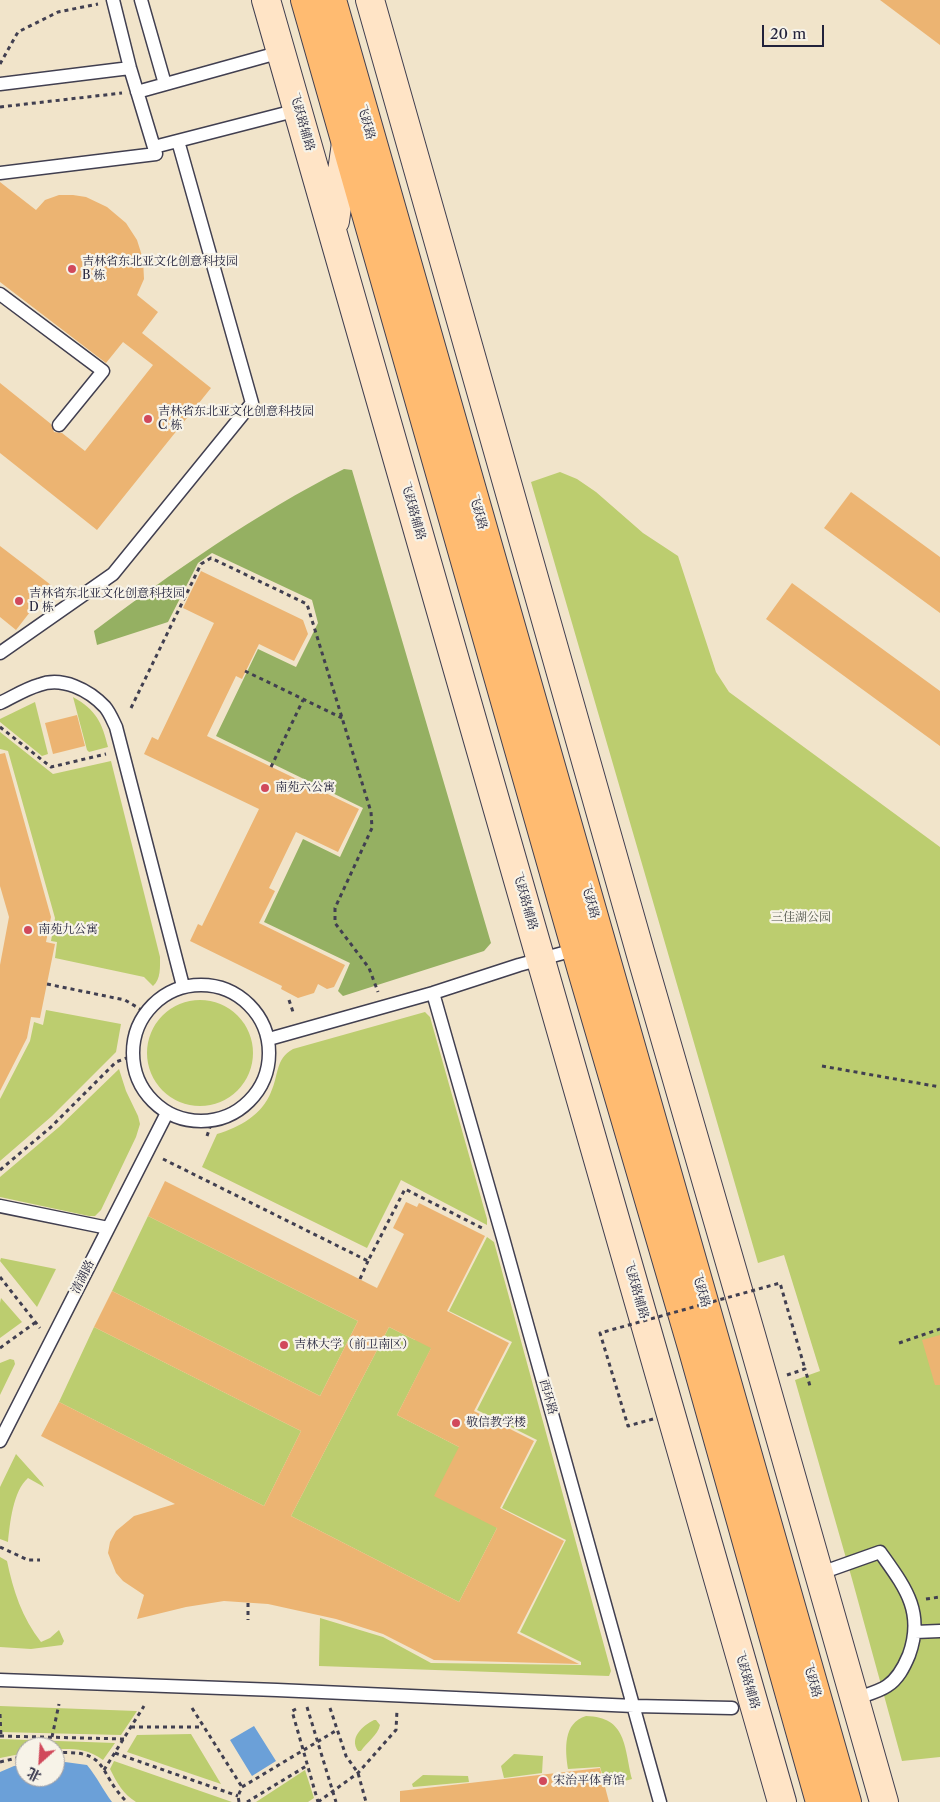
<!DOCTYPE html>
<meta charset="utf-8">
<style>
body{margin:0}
#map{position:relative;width:940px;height:1802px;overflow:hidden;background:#f1e4ca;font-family:"Libre Caslon Text","Noto Serif SC",serif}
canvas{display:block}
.north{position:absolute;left:15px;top:1737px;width:50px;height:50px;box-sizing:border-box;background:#f7f3e8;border:1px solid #a29fa3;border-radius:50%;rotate:206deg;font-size:14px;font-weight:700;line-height:20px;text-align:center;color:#22223b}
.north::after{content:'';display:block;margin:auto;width:18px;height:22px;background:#d1495b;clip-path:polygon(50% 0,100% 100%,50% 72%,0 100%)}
.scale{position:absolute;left:762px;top:25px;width:62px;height:22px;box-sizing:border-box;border:2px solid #22223b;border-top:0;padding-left:6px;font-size:15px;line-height:18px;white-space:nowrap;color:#22223b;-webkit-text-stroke:4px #f7f3e8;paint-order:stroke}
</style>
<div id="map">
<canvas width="940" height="1802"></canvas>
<div class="north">北</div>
<div class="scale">20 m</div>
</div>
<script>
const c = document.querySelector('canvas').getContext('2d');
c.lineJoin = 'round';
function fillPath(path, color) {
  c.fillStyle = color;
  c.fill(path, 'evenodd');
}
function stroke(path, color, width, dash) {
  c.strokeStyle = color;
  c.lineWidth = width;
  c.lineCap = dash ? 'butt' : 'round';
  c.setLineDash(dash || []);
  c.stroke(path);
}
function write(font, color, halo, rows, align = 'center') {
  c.font = font + ' "Libre Caslon Text","Noto Serif SC",serif';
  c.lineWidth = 4.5;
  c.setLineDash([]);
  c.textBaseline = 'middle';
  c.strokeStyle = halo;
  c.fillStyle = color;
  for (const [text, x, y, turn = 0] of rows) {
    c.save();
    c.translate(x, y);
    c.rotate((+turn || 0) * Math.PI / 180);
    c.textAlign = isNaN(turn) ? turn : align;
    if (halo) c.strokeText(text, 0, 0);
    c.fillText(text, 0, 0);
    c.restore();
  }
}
fillPath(new Path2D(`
 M560 472 577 479 596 492 643 533 678 556 716 672 729 692 940 847V1757L902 1761 852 1579 795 1380 820 1371 784 1255 758 1263 531 482Z
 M73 697C96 710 102 722 108 747L89 752 87 750Z
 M35 702 48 754 42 756 0 722V719Z
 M0 732 53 774 111 761 160 957C160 967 161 979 153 986L144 977 55 958 57 942 51 941 55 918 8 751 0 749Z
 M147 1053a53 53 0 1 1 106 0a53 53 0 1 1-106 0Z
 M46 1010 121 1024 116 1052 52 1116 0 1161V1099L30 1041 34 1022 43 1025Z
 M425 1012 430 1017 487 1219V1225L401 1180 367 1248 202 1167 217 1134C240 1127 262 1115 271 1092 279 1075 275 1059 293 1049Z
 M119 1069 126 1091 138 1116 140 1124 136 1137 101 1210 95 1216H89L0 1197V1177L59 1127Z
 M148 1216 358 1321 320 1396 112 1291Z
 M487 1237 494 1242 611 1671 609 1676 319 1666 320 1618 383 1637 431 1663 581 1665V1662L520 1632 566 1540 502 1508 537 1440 477 1410 512 1342 449 1311Z
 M1 1258 56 1269 37 1307 0 1261Z
 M1 1298 22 1322 0 1338V1303Z
 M425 1321 441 1329 397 1415 459 1447 497 1528 459 1602 291 1516 389 1327 415 1340Z
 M94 1327 301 1431 264 1506 59 1402Z
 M10 1359 14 1360 15 1364 0 1395V1363Z
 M16 1454 42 1483 44 1487 28 1478C13 1491 10 1523 8 1542L0 1539V1487Z
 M0 1557 7 1561C13 1590 22 1618 41 1642L50 1638 59 1630 64 1641 62 1645 31 1649 0 1647Z
 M0 1706 137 1711 121 1735 0 1732Z
 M586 1716C627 1717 624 1747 632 1779L606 1786 600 1767 568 1769C565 1749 563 1723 586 1716Z
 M374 1720H376L380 1725C378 1735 366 1743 361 1751H358C349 1738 362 1726 374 1720Z
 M191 1734 221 1784 127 1752 137 1735Z
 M0 1739 115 1743 103 1760C86 1748 76 1749 55 1749V1747H25V1753L0 1758Z
 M514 1754 543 1756 542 1773 504 1778 501 1766Z
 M114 1761 232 1802H136C123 1794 117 1783 110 1769Z
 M305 1770 314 1798 308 1802H256Z
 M423 1775 468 1776 469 1782 413 1787 412 1784Z`), '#bccd6f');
fillPath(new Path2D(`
 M344 469 352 470 491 943 484 951 343 996 338 991 350 963 264 922 303 839 340 857 363 808 216 736 258 649 296 667 318 623 312 600 212 553 198 563 168 622 97 645 94 631C173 572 255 514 344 469Z`), '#95b062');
fillPath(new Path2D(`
 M254 1726 276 1761 252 1776 230 1740Z
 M55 1762H65L87 1765C97 1777 103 1790 112 1802H0V1772L14 1766 25 1765V1777H55Z`), '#6ba0d8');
fillPath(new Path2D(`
 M880 0H940V45Z
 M0 182 36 210 45 200 59 195H73L86 197 107 207 126 223 137 240 143 259 144 279 137 295 158 312 142 333 211 388 97 530 0 453V383L51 424 54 432 62 433 85 451 153 365 123 342 106 363 0 282Z
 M851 492 940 557V613L824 528Z
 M0 546 51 585 16 630 0 617Z
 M201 571 303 620 308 634 294 661 259 644 242 679 236 676 207 736 359 809 338 852 296 832 269 888 275 891 259 923 345 965 334 987 327 989 318 984 314 993 298 998 281 989 282 986 190 941 198 924 202 926 259 809 144 754 152 737 158 740 214 623 183 608Z
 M792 583 940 691V746L766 619Z
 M77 715 85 746 53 754 45 723Z
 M5 753 51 917 46 942 55 944 40 1018 31 1017 27 1038 0 1091V965L9 917 0 886V754Z
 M165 1181 377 1288 404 1234 393 1228 406 1202 417 1207 419 1203 485 1236 447 1311 509 1343 474 1411 534 1441 500 1508 564 1541 517 1633 579 1664 434 1660 383 1634 336 1619 268 1604 224 1601 186 1607 137 1619 144 1595 123 1581 116 1573 108 1553 110 1542 116 1531 134 1516 175 1504 41 1436 59 1402 264 1506 301 1431 94 1327 112 1291 320 1396 358 1321 148 1216ZM389 1327 431 1348 397 1415 459 1447 434 1496 497 1528 459 1602 291 1516Z
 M940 1335V1385H935L922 1340Z
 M600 1768 609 1802H400V1791Z`), '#ecb472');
const lane = new Path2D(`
 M141 0 165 84
 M0 84 130 68
 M137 92 281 52
 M154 147 298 110
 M0 173 156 154 130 68 113 0
 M0 294 103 371 59 425
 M0 653 113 574 252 403 178 141
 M0 703C13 697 25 689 39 685 62 676 89 690 105 707 110 713 113 721 116 727L183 986
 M133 1053a68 68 0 1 1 136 0a68 68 0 1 1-136 0Z
 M433 993 503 1238 660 1802
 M269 1039 433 993 519 965 578 949
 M0 1206 108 1228
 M0 1441 167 1113
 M818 1574 880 1552C904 1586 925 1611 909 1655 904 1667 898 1679 887 1686 878 1692 865 1695 855 1699
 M915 1632 940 1631
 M0 1680 277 1690 634 1706 732 1708`);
const secondary = new Path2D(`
 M266 0 782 1802
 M370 0 641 955 751 1335 884 1802
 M335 221 346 143`);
const primary = new Path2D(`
 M305 0 582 971 692 1347 820 1802
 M332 0 847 1802`);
stroke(lane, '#413f50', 15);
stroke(secondary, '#413f50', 30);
stroke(primary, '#413f50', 30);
stroke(new Path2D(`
 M0 64 18 32 58 12 98 4
 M0 107 122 93
 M245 671 342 718
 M131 708 201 564 211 558 307 604 371 812 372 828 335 908V923L369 968 378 992
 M0 727 51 767 106 754
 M271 767 303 700
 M47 984 125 1000 145 1012
 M289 1000 294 1015
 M822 1066 940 1087
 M207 1136 212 1121
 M163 1159 368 1261 405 1189 482 1228
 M0 1170 51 1127 116 1062 132 1056
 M0 1277 40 1328
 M360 1279 368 1261
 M899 1343 940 1329
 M0 1348 36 1322
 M787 1375 805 1369 810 1386
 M0 1547 28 1560H40
 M926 1599 940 1597
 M248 1603V1620
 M307 1707 336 1802
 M192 1708 242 1787
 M330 1708 346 1756 358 1773 366 1802
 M296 1709 292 1711 318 1802
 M0 1714 1 1736
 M131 1727H203
 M0 1736 124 1739
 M52 1737 59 1704
 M55 1753C111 1749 96 1772 127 1802
 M115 1753 238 1796
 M0 1762 25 1756
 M104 1770 144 1706
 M239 1802 238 1796 242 1787 337 1730
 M247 1802 308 1765
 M318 1802 358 1773 396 1730 397 1710`), '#413f50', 3, [4, 4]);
stroke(lane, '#fff', 12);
stroke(secondary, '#ffe4c6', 28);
stroke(primary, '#ffbb71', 28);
stroke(new Path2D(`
 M653 1419 628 1426 600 1333 780 1283 805 1369`), '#413f50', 3, [4, 4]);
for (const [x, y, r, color] of [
 [72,269,5,"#d1495b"],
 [148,419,5,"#d1495b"],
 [19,601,5,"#d1495b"],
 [265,788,5,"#d1495b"],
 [28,930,5,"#d1495b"],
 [284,1345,5,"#d1495b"],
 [456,1423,5,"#d1495b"],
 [543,1781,5,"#d1495b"]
]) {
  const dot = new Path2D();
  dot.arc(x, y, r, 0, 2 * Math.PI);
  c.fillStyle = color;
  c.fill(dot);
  stroke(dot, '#f7f3e8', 2);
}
write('12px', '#22223b', '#f7f3e8', [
 ["飞跃路辅路",302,122,74],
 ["飞跃路",366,122,74],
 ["飞跃路辅路",413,511,74],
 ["飞跃路",478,512,74],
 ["飞跃路辅路",525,901,74],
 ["飞跃路",590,901,74],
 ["清湖路",83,1277,-63],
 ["飞跃路辅路",636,1290,74],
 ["飞跃路",701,1290,74],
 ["西环路",548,1397,74],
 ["飞跃路辅路",747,1680,74],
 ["飞跃路",812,1680,74]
]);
write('12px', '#22223b', '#f7f3e8', [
 ["吉林省东北亚文化创意科技园",82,262],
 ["B 栋",82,276],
 ["吉林省东北亚文化创意科技园",158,412],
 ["C 栋",158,426],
 ["吉林省东北亚文化创意科技园",29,594],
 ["D 栋",29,608],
 ["南苑六公寓",275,788],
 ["南苑九公寓",38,930],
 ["吉林大学（前卫南区）",294,1345],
 ["敬信教学楼",466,1423],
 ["宋治平体育馆",553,1781]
], 'left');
write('12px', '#50554b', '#f7f3e8', [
 ["三佳湖公园",801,918]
]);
</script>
